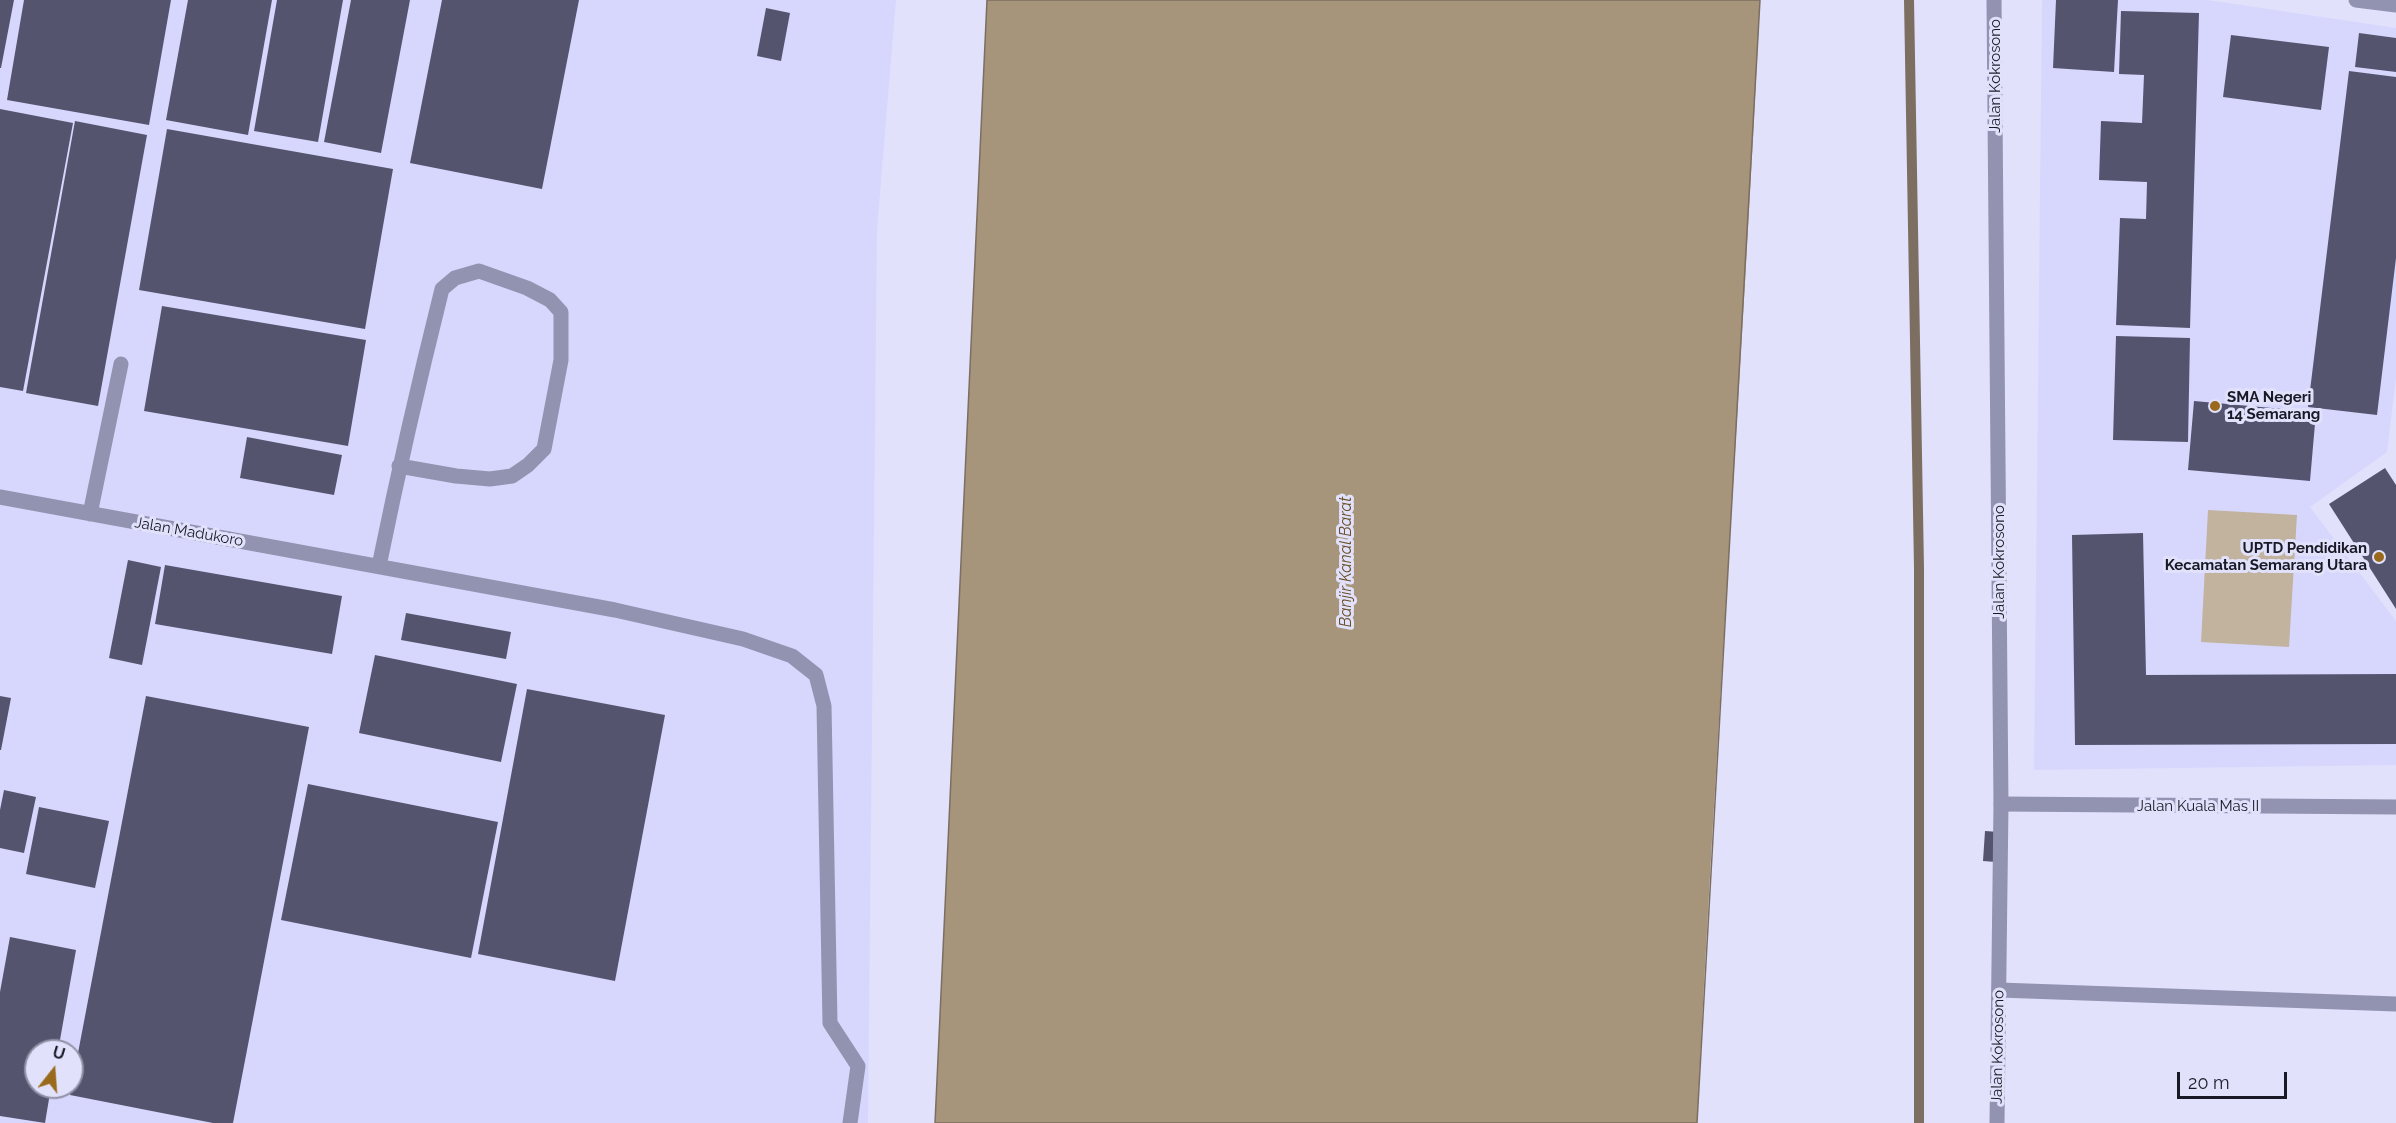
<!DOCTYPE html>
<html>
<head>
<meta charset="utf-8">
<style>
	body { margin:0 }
	#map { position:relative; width:2396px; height:1123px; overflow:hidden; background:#e1e1fc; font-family:Raleway,sans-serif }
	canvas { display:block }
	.north { position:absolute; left:24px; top:1039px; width:60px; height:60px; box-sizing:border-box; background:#e1e1fc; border:2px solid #9191a6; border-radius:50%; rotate:17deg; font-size:16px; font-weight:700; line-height:24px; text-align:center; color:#191925 }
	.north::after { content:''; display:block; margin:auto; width:21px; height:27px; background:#996a1b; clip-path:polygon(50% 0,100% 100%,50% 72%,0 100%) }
	.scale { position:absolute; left:2177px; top:1072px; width:110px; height:27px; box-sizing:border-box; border:3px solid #191925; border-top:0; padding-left:8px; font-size:18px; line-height:21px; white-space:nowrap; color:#191925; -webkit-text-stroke:4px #e1e1fc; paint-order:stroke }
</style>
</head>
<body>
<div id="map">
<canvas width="2396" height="1123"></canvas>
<div class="north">U</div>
<div class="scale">20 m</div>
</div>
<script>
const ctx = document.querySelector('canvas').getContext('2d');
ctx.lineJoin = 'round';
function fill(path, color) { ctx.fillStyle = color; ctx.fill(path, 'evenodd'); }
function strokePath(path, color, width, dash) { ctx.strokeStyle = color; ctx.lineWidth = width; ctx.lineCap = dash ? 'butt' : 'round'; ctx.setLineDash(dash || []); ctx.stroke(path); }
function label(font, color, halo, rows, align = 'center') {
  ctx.font = font + ' Raleway,sans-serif'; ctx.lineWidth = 6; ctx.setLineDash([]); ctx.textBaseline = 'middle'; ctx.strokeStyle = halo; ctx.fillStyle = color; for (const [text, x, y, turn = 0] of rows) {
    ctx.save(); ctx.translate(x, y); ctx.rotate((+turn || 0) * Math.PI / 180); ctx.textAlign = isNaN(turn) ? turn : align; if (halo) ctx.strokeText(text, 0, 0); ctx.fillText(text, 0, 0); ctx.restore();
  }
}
fill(new Path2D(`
	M0,0H896L877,230L868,1123H0ZM36,1051H72V1087H36Z
	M2042,0H2208L2396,28V378L2387,452L2310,507L2396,621V765L2034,770Z`), '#d7d7fe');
fill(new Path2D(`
	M2208,510L2297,515L2289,647L2201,642Z`), '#c2b39f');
const water = new Path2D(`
	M987,0H1760C1742,375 1715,748 1697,1123H935Z`);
fill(water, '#a6947b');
strokePath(water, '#7c6f61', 1.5);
strokePath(new Path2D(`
	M1909,0L1919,568V1123`), '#7c6f61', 10);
fill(new Path2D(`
	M0,0H14L1,68H0Z
	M24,0H171L149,125L7,100Z
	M188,0H272L248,135L166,120Z
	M277,0H343L318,142L254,131Z
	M351,0H410L381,153L324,142Z
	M442,0H579L542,189L410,163Z
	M2056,0H2118L2114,72L2053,68Z
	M766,8L790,13L781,61L757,56Z
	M2121,11L2199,13L2190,328L2116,325L2120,218L2146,219L2147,182L2099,180L2101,121L2142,123L2144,75L2119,74Z
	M2359,33L2396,38V72L2355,67Z
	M2231,35L2329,47L2321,110L2223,97Z
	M2349,71L2396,77V258L2377,415L2308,407Z
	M0,109L73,123L23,391L0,387Z
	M75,121L147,135L98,406L26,393Z
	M167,129L393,169L365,329L139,290Z
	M162,306L366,340L348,446L144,411Z
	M2116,336L2190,338L2188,442L2113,440Z
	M2194,401L2316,412L2310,481L2188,470Z
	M247,437L342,455L334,495L240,478Z
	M2385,468L2396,485V609L2329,504Z
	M2143,533L2146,675L2396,674V744L2075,745L2072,535Z
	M128,560L161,567L142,665L109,658Z
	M165,565L342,596L332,654L155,624Z
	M406,613L511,632L506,659L401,640Z
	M375,655L517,684L501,762L359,733Z
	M527,689L665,715L615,981L478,954Z
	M0,696L11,698L1,750H0Z
	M146,696L309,727L233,1123H213L70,1095Z
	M308,784L498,822L471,958L281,920Z
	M4,790L36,797L24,853L0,848V810Z
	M39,807L109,821L95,888L26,874Z
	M1985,831L1999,832L1996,862L1983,861Z
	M10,937L76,950L58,1051H36V1087H51L45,1123L0,1116V992Z`), '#55546e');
strokePath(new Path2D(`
	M2356,0L2396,5
	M0,497L615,610L743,639L792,656L816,675L824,706L830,1023L858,1066L850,1123
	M90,514L121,364
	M379,566C398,473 419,381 442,289L455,278L479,271L527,288L550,300L561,312V360L544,449L528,465L512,476L490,479L456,476L399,466
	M1999,990L2396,1004`), '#9292b1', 15);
strokePath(new Path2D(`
	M2001,804L2396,807`), '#9292b1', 15);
strokePath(new Path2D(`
	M1994,0L2001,804L1997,1123`), '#9292b1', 15);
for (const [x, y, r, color] of [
	[2215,406,6,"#996a1b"],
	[2379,557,6,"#996a1b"]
]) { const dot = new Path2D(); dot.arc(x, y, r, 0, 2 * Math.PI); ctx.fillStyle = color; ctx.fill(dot); strokePath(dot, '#e1e1fc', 2); }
label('15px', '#191925', '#e1e1fc', [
	["Jalan Kokrosono",1995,76,-90],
	["Jalan Madukoro",189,532,10],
	["Jalan Kokrosono",1999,562,-90],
	["Jalan Kuala Mas II",2198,806],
	["Jalan Kokrosono",1998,1047,-89]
]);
label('bold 15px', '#191925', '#e1e1fc', [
	["SMA Negeri",2227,397],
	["14 Semarang",2227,414],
	["UPTD Pendidikan",2367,548,"right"],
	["Kecamatan Semarang Utara",2367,565,"right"]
], 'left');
label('italic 16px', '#694c20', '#e1e1fc', [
	["Banjir Kanal Barat",1346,562,-90]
]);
</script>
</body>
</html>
